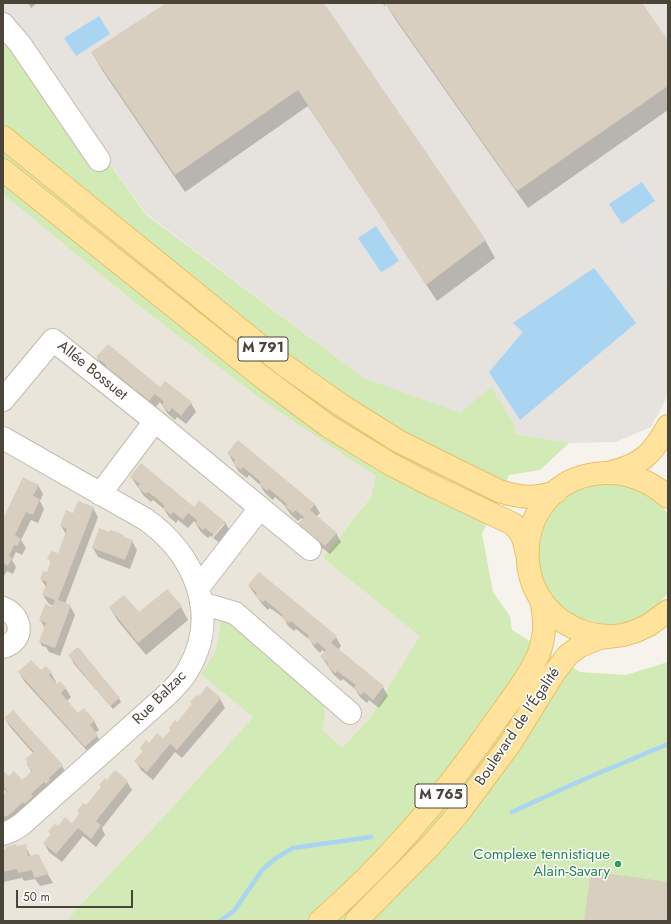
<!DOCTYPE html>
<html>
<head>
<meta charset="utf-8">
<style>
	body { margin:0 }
	#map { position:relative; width:671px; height:924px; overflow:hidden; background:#f6f3ec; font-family:Jost,sans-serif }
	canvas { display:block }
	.frame { position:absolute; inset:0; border:4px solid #4b4439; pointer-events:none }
	.scale { position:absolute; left:16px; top:890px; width:117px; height:18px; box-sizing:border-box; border:2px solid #4b4439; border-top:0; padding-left:5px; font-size:12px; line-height:14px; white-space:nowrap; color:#4b4439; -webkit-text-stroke:3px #fff; paint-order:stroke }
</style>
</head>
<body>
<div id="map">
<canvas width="671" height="924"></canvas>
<div class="frame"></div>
<div class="scale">50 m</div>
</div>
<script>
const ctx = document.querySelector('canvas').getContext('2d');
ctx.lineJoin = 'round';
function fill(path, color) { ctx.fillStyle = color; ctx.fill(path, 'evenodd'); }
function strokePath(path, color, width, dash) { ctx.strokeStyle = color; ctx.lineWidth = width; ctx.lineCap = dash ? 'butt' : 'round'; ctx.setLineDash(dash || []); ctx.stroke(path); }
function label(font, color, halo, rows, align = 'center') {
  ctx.font = font + ' Jost,sans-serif'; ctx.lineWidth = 3; ctx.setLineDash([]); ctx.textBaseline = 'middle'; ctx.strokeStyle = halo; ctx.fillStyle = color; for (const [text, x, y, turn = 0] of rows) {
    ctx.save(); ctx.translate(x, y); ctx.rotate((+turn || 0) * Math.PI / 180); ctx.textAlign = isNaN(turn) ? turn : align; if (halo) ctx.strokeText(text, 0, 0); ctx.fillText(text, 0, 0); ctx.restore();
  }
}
fill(new Path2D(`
	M3,194L139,306L266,403L377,476L371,497L323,558L421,636L370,718L342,748L253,717L170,810L73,913L67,921H3Z`), '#eae5da');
fill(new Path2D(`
	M3,3H668V395L651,427L616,442L569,443L515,434L364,378L145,213L27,45L3,14Z`), '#e6e2dd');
fill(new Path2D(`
	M3,14L27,45L145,214L364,378L460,413L491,387L514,424L515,434L569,443L540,470L509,475L482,534L493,592L510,616L512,630L580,672L626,675L668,662V921H67L73,913L170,810L253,717L201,674L215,653L219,636L221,618L235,622L323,699L325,712L322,730L342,748L370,718L420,636L323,558L371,497L376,476L266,403L139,306L3,194Z
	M604,482L636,488L658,502L668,514V593L656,607L645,615L634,621L621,624L608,625L570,615L547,592L536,562L545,518L567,494Z`), '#d2eab5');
fill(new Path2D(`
	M668,207V282L651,293L621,238Z`), '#e5e3e0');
fill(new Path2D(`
	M99,16L110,34L76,56L64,38Z
	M642,182L655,201L622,224L609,204Z
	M376,226L399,261L381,272L358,238Z
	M594,268L636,323L520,420L489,372L523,332L513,323Z`), '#a9d4f2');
fill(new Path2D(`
	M28,3H37L31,8Z
	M168,3H322L485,240L495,258L437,301L308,106L185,192L102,70L92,53Z
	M383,3H641L668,42V110L528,208L395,19L386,4L384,6Z
	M97,358L160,389L166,382L191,403L196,412L186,424L177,417L175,420L168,414L160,402L154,409L103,366Z
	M238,441L315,505L320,513L316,517L336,533L341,542L330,554L321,547L319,549L305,533L300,524L303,520L301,518L298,521L291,515L284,505L275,497L273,500L265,493L260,485L249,475L247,478L239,472L228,453Z
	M131,477L225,522L230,531L220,543L213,538L225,524H222L212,537L210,536L208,538L201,532L194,521L188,528L178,520L176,523L169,517L164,509L153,500L151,502L144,496Z
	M38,485L43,494L40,501L44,509L38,523L31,520L21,540L26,548L22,555L16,552L12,560L16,567L13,574L7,571L3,578V522Z
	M93,508L98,517L65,604L70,606L75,615L60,656L49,652L46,647L42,646L40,642L45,628L40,620L52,608L53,606L48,603L43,595L46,587L41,579L49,574L51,563L49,559L58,555L66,534L61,526L74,514Z
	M110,533L123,536L125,539L132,541L137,550L130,569L98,557L93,548Z
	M259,573L336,637L341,646L338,650L383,687L388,696L379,708L369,700L367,703L360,697L355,689L343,679L341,681L334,675L321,656L325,652L322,650L320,653L314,647L310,640L296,629L294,631L288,626L284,618L270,608L268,610L262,604L249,586Z
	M181,607L188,620L146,655L118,621L110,608L139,613Z
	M69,655L119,698L121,702L113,709L74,664Z
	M46,667L51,673L56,682L55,683L57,686L60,683L66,689L71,697L67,701L78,714L94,721L99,730L95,733L103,745L91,755L24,681L19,672H40Z
	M207,688L220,699L225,708L182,758L175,752L153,780L141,770L136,761L143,752L141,749L149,744L164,740L171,731L170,728L177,724Z
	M5,719L62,766L67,775L3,827V796L7,793L3,788V775L22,782L32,773L27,764L28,763L26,759L33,753L10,727Z
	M107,781L127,782L132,790L102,828L105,835L96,847L83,836L62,862L49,852L44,843L51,835L50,831L58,827L72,824L80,814L78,811L86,807Z
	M25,845L31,857L37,856L53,883L40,886L35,879L24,881L22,878L3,882V850Z`), '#0003');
strokePath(new Path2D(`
	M512,812L580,781L668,744
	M220,921L234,911L262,870L276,858L293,848L371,837`), '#a9d4f2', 4.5);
fill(new Path2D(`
	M166,3H324L486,240L426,285L298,90L175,175L91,52Z
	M385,3H642L668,40V86L517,191Z
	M108,344L160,387L165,381L192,402L181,416L172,408L169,412L162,405L164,402L155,394L149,401L140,393L138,396L130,389L132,387L113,372L111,374L104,368L106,365L96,357Z
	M238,440L315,504L310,510L337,533L325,546L316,539L314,541L305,534L308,532L298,524L304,517L295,510L293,513L285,506L287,504L269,489L267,491L259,484L261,482L243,467L241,470L233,463L235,460L227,453Z
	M141,463L194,507L199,500L225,522L214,535L205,528L203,530L195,523L197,520L188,513L183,520L173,512L171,515L163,508L165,506L156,498L148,492L146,494L137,487L140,484L130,477Z
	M23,477L39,485L33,496L40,499L33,515L26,512L15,535L21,539L17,546L14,545L9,556L12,558L8,566L3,563V519Z
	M78,501L94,507L58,600L71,605L55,648L39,642L46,623L39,620L45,604L52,607L55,600L42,595L47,582L40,579L43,571L47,572L51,561L47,559L51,551L58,553L67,529L60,526L66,510L73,513Z
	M99,528L109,532L110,530L117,532L124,535L123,537L133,540L125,560L92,548Z
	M259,572L337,636L331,643L384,686L373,700L364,692L361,695L353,688L356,685L337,671L335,673L327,666L329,664L320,656L326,650L317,642L315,645L307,638L309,636L291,621L289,623L281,617L283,615L265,600L263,602L255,596L257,593L248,585Z
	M167,589L182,606L138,643L109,607L124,595L139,612Z
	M78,647L120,698L110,706L68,655Z
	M31,660L41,670L46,666L52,672L49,675L57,684L60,681L66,688L61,693L78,713L84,708L95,721L90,725L98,735L85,747L18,672Z
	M207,686L221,698L177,750L170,744L147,772L134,761L143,751L140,748L146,740L149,743L157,733L163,738L171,730L169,728L175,720L177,722L192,704L190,702L197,695L199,696Z
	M13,710L63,765L49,778L50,780L46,784L44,782L31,794L33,796L25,804L23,802L9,815L3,817V795L7,791L3,786V774L5,772L9,776L14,771L22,780L32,771L26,764L28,762L25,759L34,752L4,718Z
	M115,770L128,781L96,821L101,825L91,839L78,828L56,854L43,843L51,834L48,831L55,824L58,826L65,817L72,823L80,813L77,811L83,803L86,805L101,787L99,785L105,778L107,780Z
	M16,844L17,846L26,844L28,856L38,854L49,874L34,878L32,870L18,873L17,869L3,872V850L6,849V847Z
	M591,871L668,882V921H584Z`), '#d8cfc1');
const minor = new Path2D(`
	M3,24L20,44L99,160
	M3,400L53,340L155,421L310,549
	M3,438L145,519C194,553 221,614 188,670C183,679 176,686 169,693L22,824L13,830L3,834
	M100,494L155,421
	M198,588L260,508
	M201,603L235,613L350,713
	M3,608C23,616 25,641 3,647`);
const major = new Path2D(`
	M3,137L284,365L341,405L398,441L499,491C521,498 535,499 556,492
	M3,170L262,377L328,426L392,465L433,486L513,524C524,534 524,541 527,554
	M611,472C642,465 653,453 668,426
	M608,636C499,628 504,478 604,473C629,472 650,481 668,497
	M320,921C388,862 446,793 497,719C512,698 529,677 539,653C546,634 545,618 541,599
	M356,921L432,844L458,814L510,744L554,673L568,655L580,646L599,638L623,635L636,631L649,625L668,611`);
strokePath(minor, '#c2bbae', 24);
strokePath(major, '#e6c16a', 24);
strokePath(minor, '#fff', 22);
strokePath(major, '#ffe39c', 22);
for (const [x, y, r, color] of [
	[618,864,4,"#2e9e5b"]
]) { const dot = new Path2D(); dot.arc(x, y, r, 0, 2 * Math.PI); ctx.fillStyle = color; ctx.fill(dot); strokePath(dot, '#fff', 1.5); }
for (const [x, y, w] of [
	[263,349,50],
	[441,796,52]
]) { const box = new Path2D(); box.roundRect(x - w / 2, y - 12, w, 24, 3); ctx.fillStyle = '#fff'; ctx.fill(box); strokePath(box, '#4b4439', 1); }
label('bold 14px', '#4b4439', null, [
	["M 791",263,349],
	["M 765",441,796]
]);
label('15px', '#4b4439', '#fff', [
	["Allée Bossuet",92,371,39],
	["Rue Balzac",160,698,-45],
	["Boulevard de l'Égalité",518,727,-56]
]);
label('15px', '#27864d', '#fff', [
	["Complexe tennistique",610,855],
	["Alain-Savary",610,872]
], 'right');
</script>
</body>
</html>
